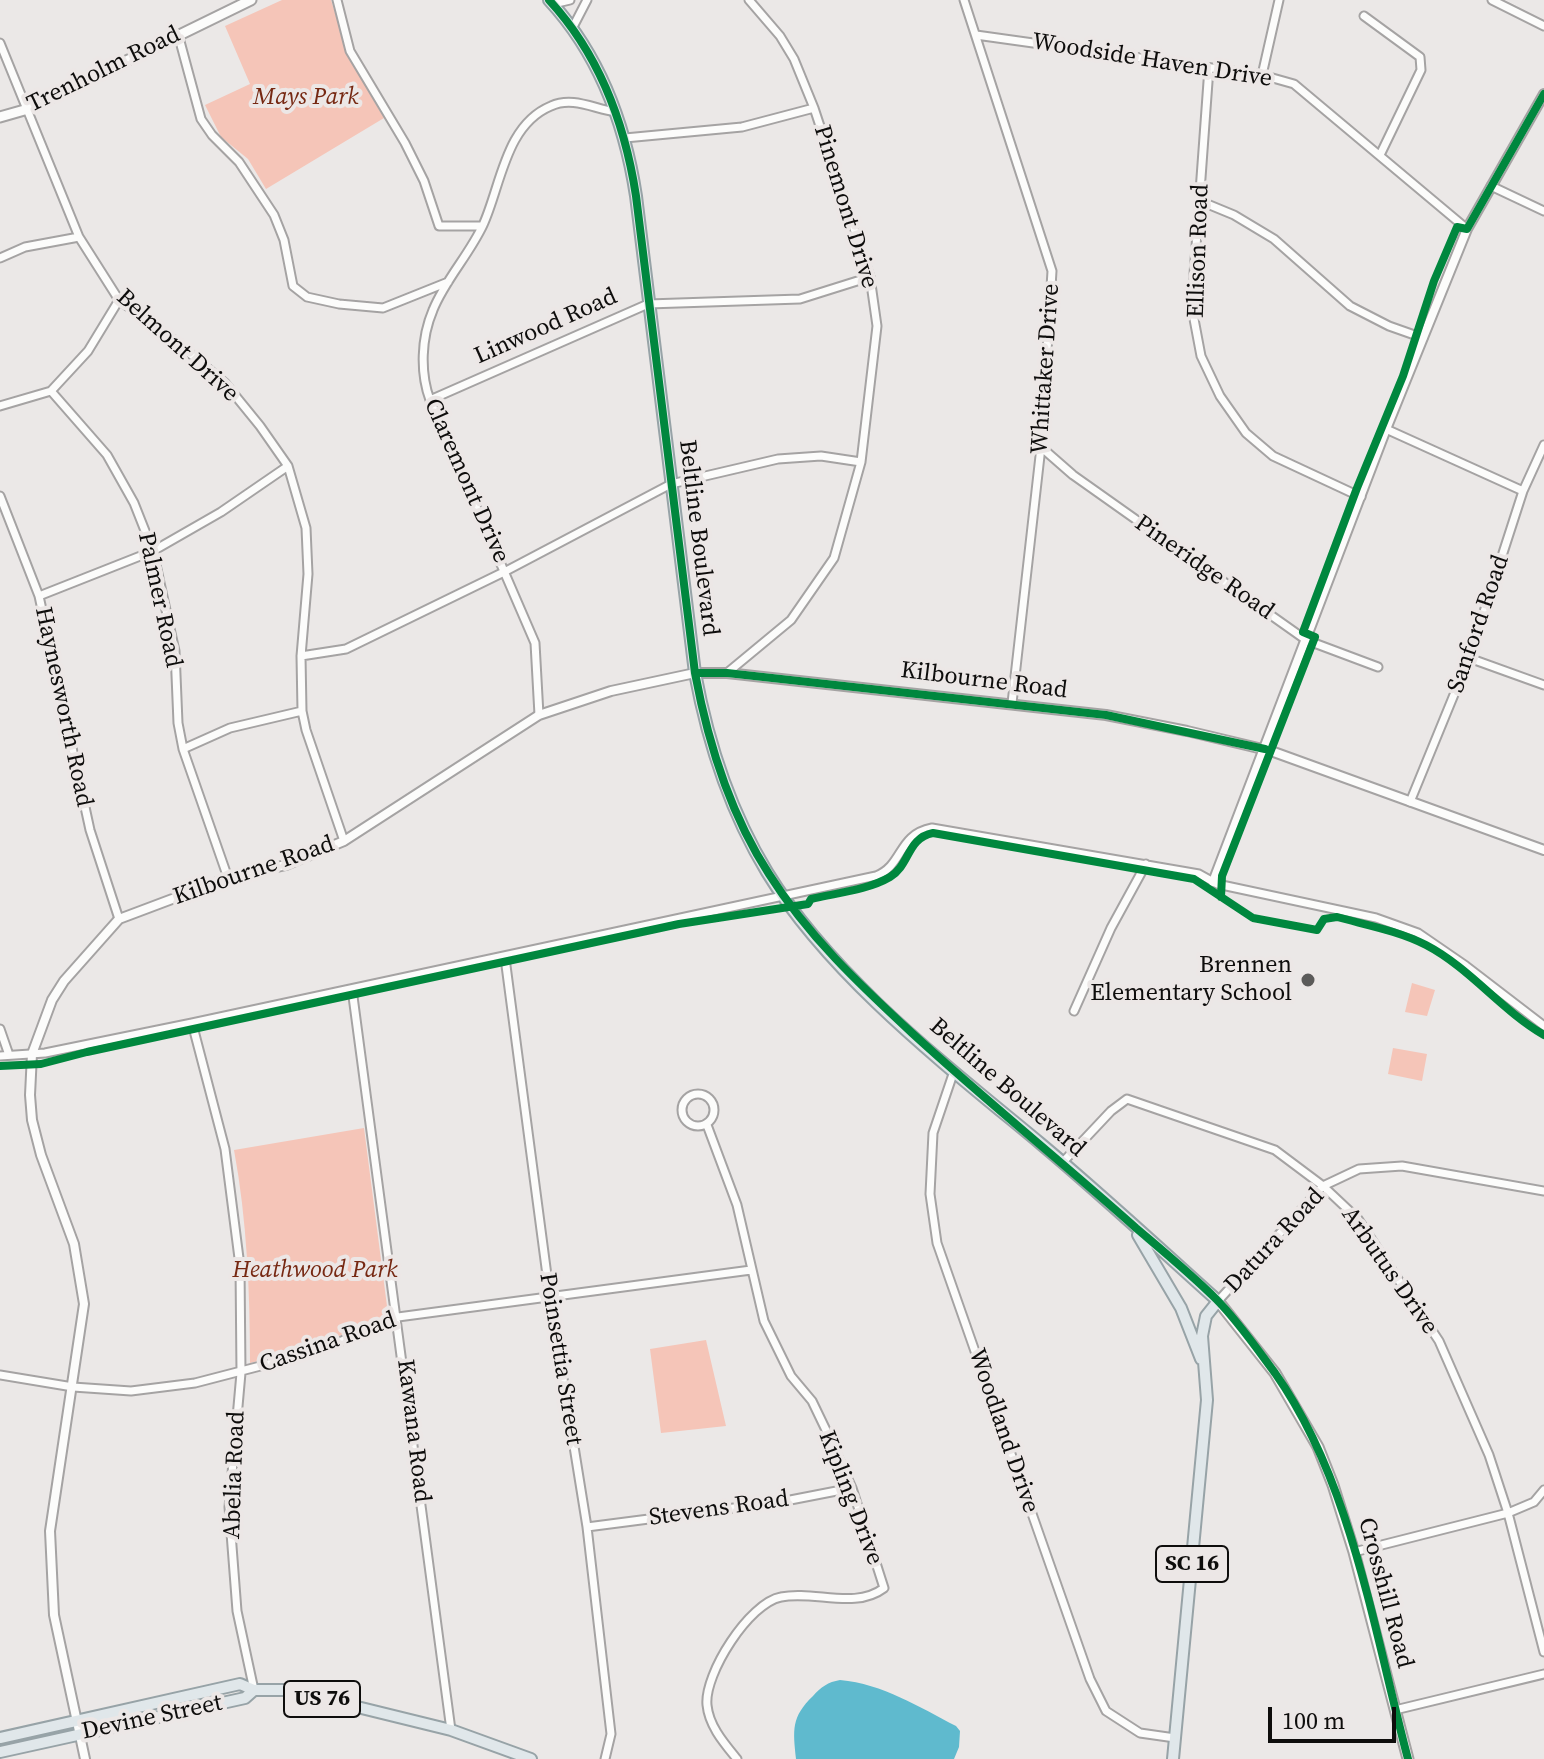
<!DOCTYPE html>
<html>
<head>
<meta charset="utf-8">
<style>
	body { margin:0 }
	#map { position:relative; width:1544px; height:1759px; overflow:hidden; background:#ebe8e7; font-family:"Source Serif 4",serif }
	canvas { display:block }
	.scale { position:absolute; left:1268px; top:1707px; width:128px; height:36px; box-sizing:border-box; border:4px solid #0e0d0c; border-top:0; padding-left:10px; font-size:24px; line-height:28px; white-space:nowrap; color:#0e0d0c; -webkit-text-stroke:6px #ece7e6; paint-order:stroke }
</style>
</head>
<body>
<div id="map">
<canvas width="1544" height="1759"></canvas>
<div class="scale">100 m</div>
</div>
<script>
const ctx = document.querySelector('canvas').getContext('2d');
ctx.lineJoin = 'round';
function fill(path, color) { ctx.fillStyle = color; ctx.fill(path, 'evenodd'); }
function strokePath(path, color, width, dash) { ctx.strokeStyle = color; ctx.lineWidth = width; ctx.lineCap = dash ? 'butt' : 'round'; ctx.setLineDash(dash || []); ctx.stroke(path); }
function label(font, color, halo, rows, align = 'center') {
  ctx.font = font + ' "Source Serif 4",serif'; ctx.lineWidth = 8; ctx.setLineDash([]); ctx.textBaseline = 'middle'; ctx.strokeStyle = halo; ctx.fillStyle = color; for (const [text, x, y, turn = 0] of rows) {
    ctx.save(); ctx.translate(x, y); ctx.rotate((+turn || 0) * Math.PI / 180); ctx.textAlign = isNaN(turn) ? turn : align; if (halo) ctx.strokeText(text, 0, 0); ctx.fillText(text, 0, 0); ctx.restore();
  }
}
fill(new Path2D(`
	M282,0H331L349,58L384,118L266,189L248,159L221,137L205,105L250,84L225,26Z
	M1412,983L1435,990L1427,1016L1405,1012Z
	M1393,1048L1427,1054L1422,1081L1388,1074Z
	M364,1128L388,1314L315,1347L250,1363C250,1292 247,1220 234,1150Z
	M706,1340L726,1426L661,1433L650,1349Z`), '#f5c5b8');
fill(new Path2D(`
	M840,1680C883,1684 919,1707 956,1726L960,1731L959,1747L954,1759H796C793,1730 791,1717 813,1696C821,1687 828,1682 840,1680Z`), '#5fbace');
const minor = new Path2D(`
	M337,0L350,51L405,143L424,181L439,226H482
	M964,0L1052,271L1041,447L1012,703
	M1492,0L1544,26
	M553,4L570,0
	M1364,16L1420,57L1421,70L1380,155
	M572,29L587,0
	M178,34L201,119L212,135L239,162L274,215L284,240L293,286L307,297L339,304L383,308L448,282
	M976,35L1262,75L1294,84L1467,229
	M0,43L79,237L119,300L174,340L225,383L260,426L288,466L306,528L308,574L301,656L302,711L306,730L344,841
	M1209,68L1194,274V319L1201,356L1220,396L1246,433L1273,456L1361,497
	M1262,75L1279,0
	M625,138L742,127L814,108
	M1491,186L1544,211
	M1200,201L1234,215L1274,239L1350,306L1389,326L1423,338
	M0,258L25,247L79,237
	M51,391L107,455L134,503L153,551L175,651L178,723L183,749L228,878
	M430,400L648,304L800,299L870,277
	M0,406L51,391L88,351L119,300
	M1386,429L1523,491
	M1041,447L1073,475L1306,640L1378,667
	M0,496L39,596L90,830L119,919
	M39,596L153,551L221,512L288,466
	M301,656L346,649L506,571L671,484L778,459L821,456L861,462
	M1469,658L1544,685
	M727,673L791,620L834,558L861,462L877,326L870,277L814,108L794,59L780,36L749,0
	M539,715L535,643L430,400C420,373 421,338 433,310C445,280 469,255 483,225C501,186 505,125 551,106C573,96 594,109 616,112
	M183,749L230,728L302,711
	M1410,802L1469,658L1523,491L1544,445
	M505,958L550,1298L587,1527L611,1734L605,1759
	M352,989L451,1730
	M1074,1011L1111,928L1146,864
	M192,1023L225,1149L240,1266L241,1373L229,1507L237,1611L254,1690
	M0,1029L9,1055
	M0,1056L45,1053L192,1023L876,876C904,865 897,835 932,828L1199,874L1217,884L1376,918L1418,933L1466,966L1544,1026
	M954,1071L933,1133L930,1194L937,1243L1090,1679L1106,1711L1140,1733L1175,1738
	M682 1110a16 16 0 1 1 32 0a16 16 0 1 1-32 0Z
	M707,1125L737,1205L764,1321L791,1376L812,1401L825,1428L852,1488L884,1588C855,1610 814,1590 781,1597C749,1603 704,1674 707,1705C709,1726 724,1743 737,1759
	M1063,1162L1111,1111L1127,1099L1275,1150L1323,1186L1358,1219L1439,1341L1489,1455L1508,1513L1544,1652
	M1218,1301L1323,1186L1359,1169L1402,1166L1544,1191
	M0,1375L73,1387L131,1391L195,1383L318,1351L398,1317L751,1270
	M587,1527L780,1502L852,1488
	M1354,1552L1508,1513L1534,1502L1544,1490
	M1395,1710L1544,1674`);
const tertiary = new Path2D(`
	M1213,882L1386,429L1467,229L1544,94
	M85,1759L54,1615L50,1531L84,1304L74,1244L41,1155L32,1120L30,1095L32,1054L52,1000L64,981L119,919L228,878L286,865L344,841L539,715L611,691L695,673H727L1106,715L1187,731L1271,751L1544,850`);
const secondary = new Path2D(`
	M0,117L28,109L251,0
	M1218,1301L1275,1373L1318,1447L1333,1485L1354,1552L1408,1759`);
const primary = new Path2D(`
	M549,0C599,54 625,124 636,196L695,673C708,743 730,811 767,872C831,977 947,1066 1041,1144C1102,1195 1160,1249 1218,1301L1206,1316L1202,1336L1207,1400L1173,1759
	M1138,1235L1181,1308L1201,1359
	M0,1738L240,1684L254,1690H288L451,1730L531,1759
	M0,1752L245,1698L254,1690`);
strokePath(minor, '#a5a3a3', 11);
strokePath(tertiary, '#a5a3a3', 12);
strokePath(secondary, '#a5a3a3', 13);
strokePath(primary, '#97a3a7', 14);
strokePath(minor, '#fcfcfb', 7);
strokePath(tertiary, '#fcfcfb', 8);
strokePath(secondary, '#fcfcfb', 9);
strokePath(primary, '#e0e7ea', 10);
strokePath(new Path2D(`
	M549,0C599,54 625,124 636,196L695,673C708,743 730,814 769,874C808,936 859,984 912,1033C985,1100 1062,1162 1136,1228C1163,1251 1191,1274 1216,1299C1238,1321 1257,1349 1275,1373C1352,1482 1374,1632 1408,1759
	M695,673H727L1106,715L1265,749
	M1221,897L1222,876L1315,637L1303,632L1357,488L1403,376L1434,281L1457,227L1467,229L1544,94
	M0,1066L41,1064L87,1052L679,924L808,904L811,899C836,893 868,890 890,877C910,865 907,838 933,833L1194,879L1253,918L1317,930L1324,919L1337,917C1366,925 1399,931 1426,945C1470,968 1501,1010 1544,1035`), '#00873e', 8);
for (const [x, y, r, color] of [
	[1308,980,8,"#5b5a59"]
]) { const dot = new Path2D(); dot.arc(x, y, r, 0, 2 * Math.PI); ctx.fillStyle = color; ctx.fill(dot); strokePath(dot, '#ece7e6', 3); }
for (const [x, y, w] of [
	[1192,1564,72],
	[322,1699,76]
]) { const box = new Path2D(); box.roundRect(x - w / 2, y - 18, w, 36, 6); ctx.fillStyle = '#ece7e6'; ctx.fill(box); strokePath(box, '#0e0d0c', 2); }
label('bold 22px', '#0e0d0c', null, [
	["SC 16",1192,1564],
	["US 76",322,1699]
]);
label('24px', '#0e0d0c', '#ece7e6', [
	["Woodside Haven Drive",1152,61,9],
	["Trenholm Road",104,70,-26],
	["Pinemont Drive",845,207,73],
	["Ellison Road",1199,251,-88],
	["Linwood Road",546,327,-24],
	["Belmont Drive",177,346,42],
	["Whittaker Drive",1046,369,-86],
	["Claremont Drive",466,481,66],
	["Beltline Boulevard",698,538,83],
	["Pineridge Road",1204,568,35],
	["Palmer Road",159,600,78],
	["Sanford Road",1479,624,-71],
	["Kilbourne Road",984,681,7],
	["Haynesworth Road",63,707,78],
	["Kilbourne Road",254,871,-19],
	["Beltline Boulevard",1007,1088,41],
	["Datura Road",1275,1241,-47],
	["Arbutus Drive",1389,1271,55],
	["Cassina Road",328,1343,-19],
	["Poinsettia Street",560,1359,81],
	["Kawana Road",413,1431,83],
	["Woodland Drive",1003,1431,71],
	["Abelia Road",235,1475,-88],
	["Kipling Drive",850,1498,69],
	["Stevens Road",719,1509,-8],
	["Crosshill Road",1385,1593,75],
	["Devine Street",152,1718,-12]
]);
label('italic 24px', '#762812', '#ece7e6', [
	["Mays Park",306,98],
	["Heathwood Park",315,1271]
]);
label('24px', '#0e0d0c', '#ece7e6', [
	["Brennen",1292,966],
	["Elementary School",1292,994]
], 'right');
</script>
</body>
</html>
